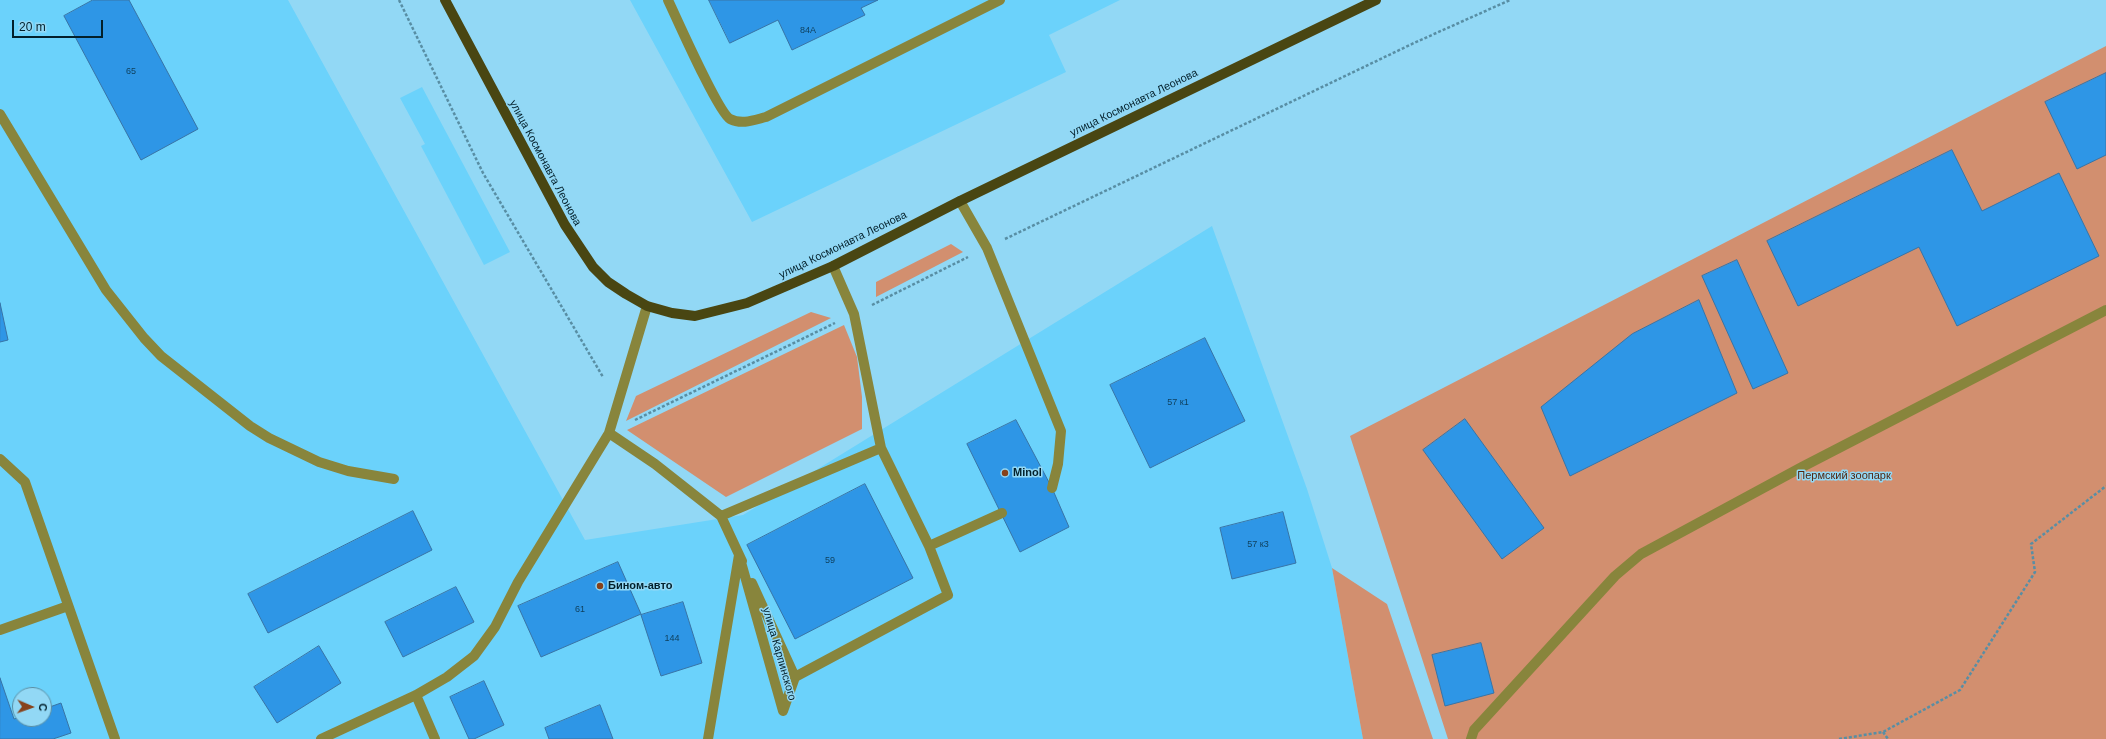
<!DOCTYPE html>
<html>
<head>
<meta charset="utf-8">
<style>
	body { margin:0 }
	#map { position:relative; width:2106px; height:739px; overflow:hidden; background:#92d8f5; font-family:Arial,sans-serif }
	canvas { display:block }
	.north { position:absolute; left:12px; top:687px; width:40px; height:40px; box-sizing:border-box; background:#92d8f5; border:1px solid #598ea4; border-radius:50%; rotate:92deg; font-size:11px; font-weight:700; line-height:16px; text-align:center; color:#03202b }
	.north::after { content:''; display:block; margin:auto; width:14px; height:18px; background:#87421b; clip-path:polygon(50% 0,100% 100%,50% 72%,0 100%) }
	.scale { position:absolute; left:12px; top:20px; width:91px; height:18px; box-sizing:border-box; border:2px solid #03202b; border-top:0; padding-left:5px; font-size:12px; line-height:14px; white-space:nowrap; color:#03202b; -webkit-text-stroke:3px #92d8f5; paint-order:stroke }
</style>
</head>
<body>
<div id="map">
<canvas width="2106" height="739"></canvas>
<div class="north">С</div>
<div class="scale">20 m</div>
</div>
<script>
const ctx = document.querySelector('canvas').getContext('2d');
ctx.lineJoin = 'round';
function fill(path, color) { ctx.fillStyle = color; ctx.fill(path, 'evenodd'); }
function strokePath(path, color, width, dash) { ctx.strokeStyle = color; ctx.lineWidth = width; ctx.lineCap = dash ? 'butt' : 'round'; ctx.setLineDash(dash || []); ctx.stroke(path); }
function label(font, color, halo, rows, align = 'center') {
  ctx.font = font + ' Arial,sans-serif'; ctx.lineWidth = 3; ctx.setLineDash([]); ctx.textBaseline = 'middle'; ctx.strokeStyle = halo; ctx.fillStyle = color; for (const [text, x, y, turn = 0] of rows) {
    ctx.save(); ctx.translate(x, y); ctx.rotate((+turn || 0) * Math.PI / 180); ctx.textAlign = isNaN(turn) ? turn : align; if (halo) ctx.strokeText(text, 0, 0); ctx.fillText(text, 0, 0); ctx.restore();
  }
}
fill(new Path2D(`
	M0,0H288L585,540L743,515L1212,226L1307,489L1332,568L1363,739H0ZM20,695H44V719H20Z
	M630,0H1120L1049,35L1066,72L752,222Z
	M422,87L510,252L484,265L421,146L425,144L400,98Z`), '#6bd2fb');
fill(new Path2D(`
	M2106,46V739H1448L1350,436Z
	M951,244L963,252L876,297V282Z
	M811,312L831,318L626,421L636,396Z
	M844,325L857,357L862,397V429L726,497L627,430Z
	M1332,568L1387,604L1433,739H1363Z`), '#d28f6f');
const building = new Path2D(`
	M93,0H129L198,129L141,160L64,16Z
	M709,0H878L861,8L865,15L792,50L778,20L730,43Z
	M2106,73V155L2077,169L2045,102Z
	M1952,150L1982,211L2059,173L2099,256L1957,326L1919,247L1798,306L1767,241Z
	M1737,260L1788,373L1753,389L1702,276Z
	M1699,300L1737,393L1570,476L1541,407L1632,334Z
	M0,303L8,340L0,342Z
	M1205,338L1245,421L1150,468L1110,385Z
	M1465,419L1544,528L1502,559L1423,450Z
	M1016,420L1052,488L1069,527L1020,552L967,444Z
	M865,484L913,578L795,639L747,545Z
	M413,511L432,550L268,633L248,594Z
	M1283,512L1296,563L1232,579L1220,528Z
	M618,562L641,614L541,657L518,606Z
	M456,587L474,622L403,657L385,622Z
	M683,602L702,663L661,676L641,615Z
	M1481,643L1494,693L1445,706L1432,655Z
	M319,646L341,683L277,723L254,687Z
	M0,678L14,719L20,717V719H44V709L61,703L71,733L53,739H0Z
	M484,681L504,725L474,739H469L450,697Z
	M600,705L613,739H549L545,728Z`);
fill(building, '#2e96e6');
strokePath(building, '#3874a6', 1);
strokePath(new Path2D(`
	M399,0L483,173L603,377
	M1005,239L1414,43L1510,0
	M872,305L968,257
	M635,420L835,323
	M1883,732L1888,739
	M1839,739L1883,732L1960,690L2035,572L2031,544L2106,486`), '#588ea4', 2.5, [3, 2]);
strokePath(new Path2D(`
	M668,0C677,19 718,112 730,119C742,125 754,120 766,117L1000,0
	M0,114L106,290L144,338L161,356L250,426L269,438L319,462L348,471L394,479
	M960,201L987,248L1061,431L1058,464L1052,488
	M833,266L854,314L881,448L929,546L1002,513
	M609,433L655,464L721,516L881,448
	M0,459L25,482L115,739
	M721,516L742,561
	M752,583L795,677
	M0,630L68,606
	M416,695L435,739
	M321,739L416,695L447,677L474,656L495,627L518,582L609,433L647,306
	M708,739L739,555L783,711L795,677L948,595L929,546
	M1471,739L1474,730L1615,576L1641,554L1802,467L2106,310`), '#88853c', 10);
strokePath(new Path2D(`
	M445,0L565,225L593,267L608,282L626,294L647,306L672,313L695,316L747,303L833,266L960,201L1376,0`), '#494612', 10);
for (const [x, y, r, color] of [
	[1005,473,4,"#87421b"],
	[600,586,4,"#87421b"]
]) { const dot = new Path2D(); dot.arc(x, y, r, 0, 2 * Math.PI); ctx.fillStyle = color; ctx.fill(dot); strokePath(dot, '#92d8f5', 1.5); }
label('9px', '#0e3e5a', null, [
	["84А",808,31],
	["65",131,72],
	["57 к1",1178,403],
	["57 к3",1258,545],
	["59",830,561],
	["61",580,610],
	["144",672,639]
]);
label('11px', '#03202b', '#92d8f5', [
	["улица Космонавта Леонова",1134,103,-26],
	["улица Космонавта Леонова",545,163,62],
	["улица Космонавта Леонова",843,245,-26],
	["улица Карпинского",779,654,74]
]);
label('bold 11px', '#03202b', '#92d8f5', [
	["Minol",1013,473],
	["Бином-авто",608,586]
], 'left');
label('11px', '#522711', '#92d8f5', [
	["Пермский зоопарк",1844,476]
]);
</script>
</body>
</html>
